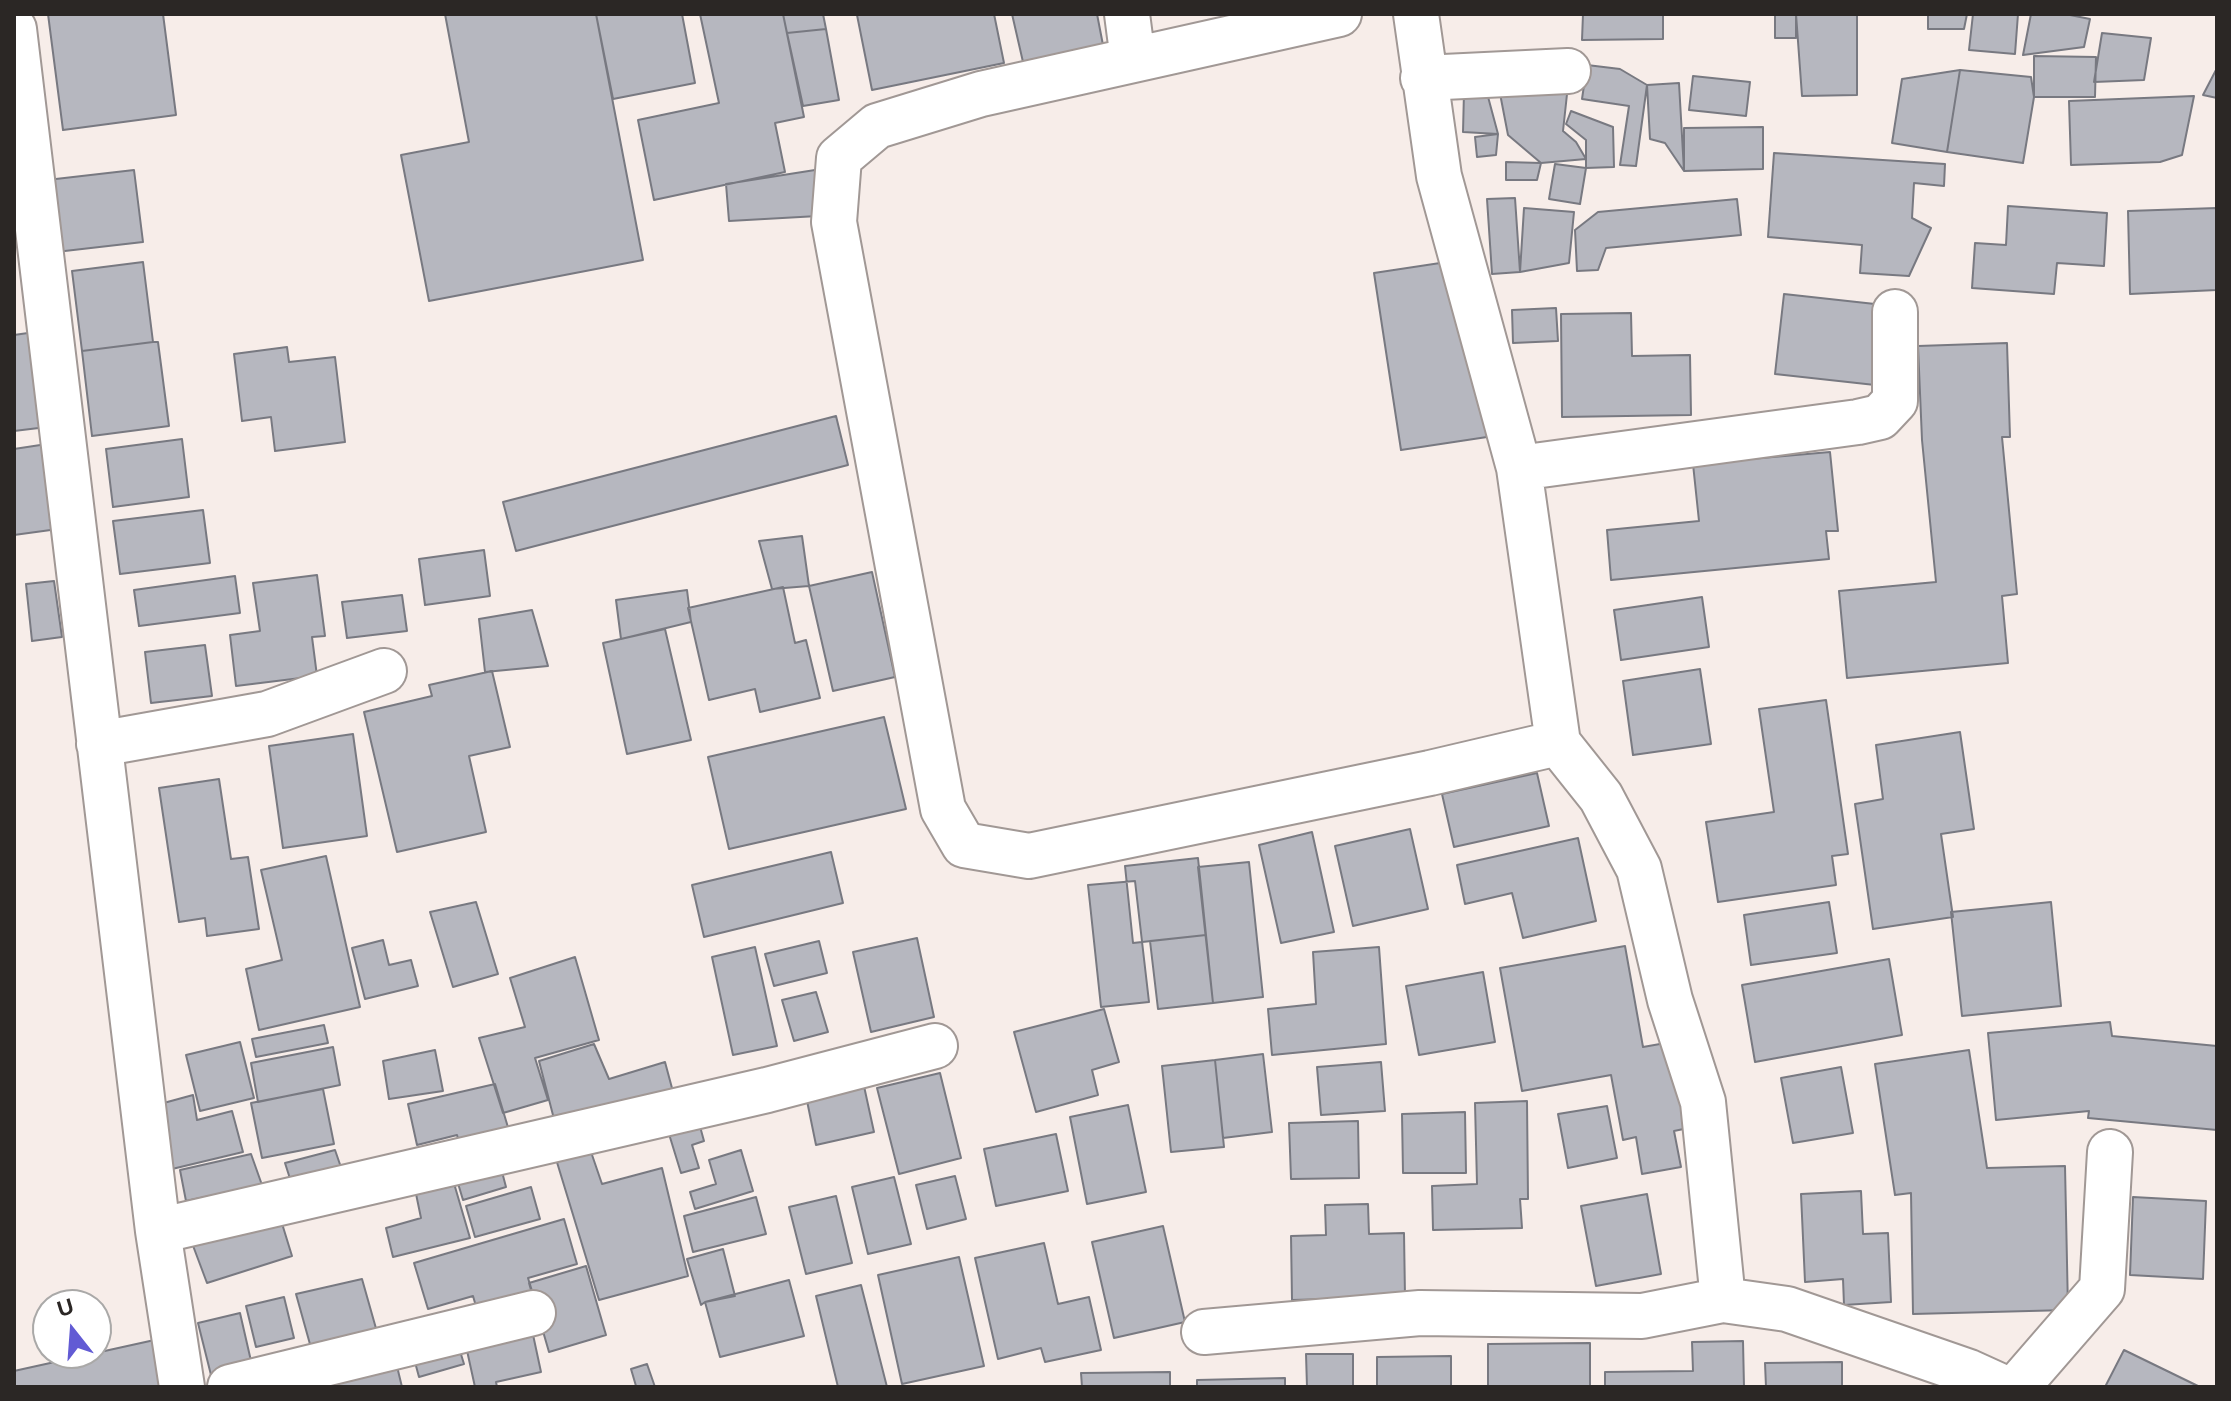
<!DOCTYPE html>
<html>
<head>
<meta charset="utf-8">
<style>
	body { margin:0 }
	#map { position:relative; width:2231px; height:1401px; overflow:hidden; background:#f7ede9; font-family:Helvetica,sans-serif }
	canvas { display:block }
	.frame { position:absolute; inset:0; border:16px solid #2b2725; pointer-events:none }
	.north { position:absolute; left:32px; top:1289px; width:80px; height:80px; box-sizing:border-box; background:#fff; border:2px solid #aaa9a8; border-radius:50%; rotate:343deg; font-size:22px; font-weight:700; line-height:32px; text-align:center; color:#2b2725 }
	.north::after { content:''; display:block; margin:auto; width:28px; height:36px; background:#625bd4; clip-path:polygon(50% 0,100% 100%,50% 72%,0 100%) }
</style>
</head>
<body>
<div id="map">
<canvas width="2231" height="1401"></canvas>
<div class="frame"></div>
<div class="north">U</div>
</div>
<script>
const ctx = document.querySelector('canvas').getContext('2d');
ctx.lineJoin = 'round';
function fill(path, color) { ctx.fillStyle = color; ctx.fill(path, 'evenodd'); }
function strokePath(path, color, width, dash) { ctx.strokeStyle = color; ctx.lineWidth = width; ctx.lineCap = dash ? 'butt' : 'round'; ctx.setLineDash(dash || []); ctx.stroke(path); }
const building = new Path2D(`
	M48,14H163L176,115L63,130Z
	M445,14H596L643,260L429,301L401,155L469,142Z
	M596,14H682L695,83L613,99Z
	M700,14H783L804,117L775,123L785,172L654,200L638,120L719,103Z
	M783,14H823L826,29L787,33Z
	M862,14H994L1004,63L872,90L857,15Z
	M1012,14H1097L1103,45L1023,62Z
	M1583,14H1663V39L1582,40Z
	M1775,14H1796V38H1775Z
	M1796,14H1857V95L1802,96Z
	M1928,14H1967L1964,29H1928Z
	M1973,14H2018L2015,54L1969,50Z
	M2031,14H2065L2090,19L2084,47L2023,55Z
	M826,29L839,100L803,106L787,33Z
	M2102,33L2151,38L2144,80L2094,82Z
	M2034,56L2096,57L2095,97H2034Z
	M1587,65L1620,69L1647,85L1636,166L1620,165L1629,106L1582,99Z
	M2217,68V98L2203,95Z
	M1960,70L2031,77L2034,97L2023,163L1947,152Z
	M1960,70L1947,152L1892,143L1902,79Z
	M1693,76L1750,82L1746,116L1689,110Z
	M1497,78L1568,85L1563,131L1576,142L1586,159L1541,163L1508,135Z
	M1679,83L1684,171L1665,143L1650,139L1647,85Z
	M1464,92L1487,93L1498,134L1463,132Z
	M2194,96L2182,155L2160,162L2071,165L2069,101Z
	M1571,111L1613,127L1614,167L1586,168V140L1566,124Z
	M1763,127V169L1684,171V128Z
	M1498,134L1496,155L1477,157L1475,137Z
	M1774,153L1945,164L1944,186L1914,183L1912,218L1931,228L1909,276L1860,273L1862,245L1768,237Z
	M1506,162L1541,163L1537,180H1506Z
	M1555,164L1586,168L1580,204L1549,199Z
	M134,170L143,242L56,252L47,180Z
	M815,170L818,216L729,221L726,184Z
	M1515,198L1520,272L1492,274L1487,199Z
	M1737,199L1741,235L1606,248L1598,270L1577,271L1575,230L1598,212Z
	M2008,206L2107,213L2104,266L2057,263L2054,294L1972,288L1975,243L2006,245Z
	M1524,208L1574,212L1569,263L1520,272Z
	M2217,208V290L2130,294L2128,211Z
	M1460,260L1487,437L1401,450L1374,273Z
	M143,262L153,342L82,351L72,271Z
	M1784,294L1884,305L1875,385L1775,374Z
	M1556,308L1558,341L1513,343L1512,310Z
	M1631,313L1632,356L1690,355L1691,415L1562,417L1561,314Z
	M35,332L47,427L14,431V335Z
	M153,342H158L169,426L92,436L82,351Z
	M2007,343L2010,437H2002L2017,594L2002,596L2008,663L1847,678L1839,591L1936,582L1922,440L1918,346Z
	M287,347L289,362L335,357L345,442L275,451L271,417L242,421L234,354Z
	M836,416L848,465L516,551L503,502Z
	M182,439L189,497L113,507L106,449Z
	M47,444L58,529L14,535V449Z
	M1830,452L1838,531H1826L1829,559L1611,580L1607,530L1699,521L1693,464Z
	M203,510L210,563L120,574L113,521Z
	M802,536L809,586L772,589L759,541Z
	M484,550L490,596L425,605L419,559Z
	M872,572L895,677L833,691L809,586Z
	M317,575L325,636L312,637L317,676L236,686L230,635L260,631L253,583Z
	M235,576L240,613L139,626L134,590Z
	M54,581L62,637L32,641L26,584Z
	M783,587L795,643L806,640L820,698L760,712L755,689L709,700L688,608Z
	M687,590L691,622L621,639L616,600Z
	M402,595L407,631L347,638L342,602Z
	M1702,597L1709,647L1621,660L1614,610Z
	M532,610L548,666L485,672L479,619Z
	M665,629L691,740L627,754L603,643Z
	M205,645L212,696L151,703L145,652Z
	M1700,669L1711,744L1633,755L1623,681Z
	M492,671L510,747L469,756L486,832L397,852L364,712L432,696L429,685Z
	M1826,700L1848,854L1832,856L1836,885L1718,902L1706,822L1774,812L1759,709Z
	M884,717L906,809L729,849L708,757Z
	M1960,732L1974,829L1941,834L1953,917L1873,929L1855,804L1883,799L1876,745Z
	M353,734L367,836L283,848L269,746Z
	M1537,773L1549,826L1454,847L1442,794Z
	M219,779L231,859L248,857L259,929L207,936L205,918L179,922L159,788Z
	M1410,829L1428,909L1353,926L1335,846Z
	M1312,832L1334,932L1281,943L1259,845Z
	M1578,838L1596,921L1523,938L1512,893L1465,904L1457,865Z
	M831,852L843,903L704,937L692,885Z
	M326,856L360,1007L259,1030L246,969L282,960L261,870Z
	M1198,858L1206,935L1133,943L1125,866Z
	M1249,862L1263,997L1213,1003L1198,867Z
	M1135,881L1149,1002L1101,1007L1088,885Z
	M476,902L498,974L453,987L430,912Z
	M1829,902L1837,953L1751,965L1744,915Z
	M2051,902L2061,1006L1962,1016L1951,912Z
	M1206,935L1213,1003L1158,1009L1150,941Z
	M917,938L934,1017L871,1032L853,952Z
	M383,940L389,965L411,960L418,986L365,999L352,948Z
	M819,941L827,973L774,986L765,954Z
	M1625,946L1643,1047L1677,1041L1693,1127L1674,1131L1681,1167L1642,1174L1636,1137L1623,1140L1611,1075L1522,1091L1500,968Z
	M755,947L777,1046L733,1055L712,957Z
	M1379,947L1386,1044L1272,1055L1268,1009L1316,1004L1313,952Z
	M575,957L599,1040L535,1058L548,1100L503,1113L479,1038L525,1027L510,978Z
	M1889,959L1902,1035L1755,1062L1742,985Z
	M1483,972L1495,1042L1419,1055L1406,986Z
	M816,992L828,1032L794,1041L782,1000Z
	M1104,1009L1119,1062L1092,1070L1098,1095L1036,1112L1014,1032Z
	M2110,1022L2112,1036L2217,1046V1130L2088,1118L2089,1111L1996,1120L1988,1033Z
	M324,1025L328,1043L256,1057L252,1039Z
	M240,1042L254,1098L200,1111L186,1055Z
	M594,1044L609,1079L665,1062L676,1103L554,1119L539,1061Z
	M333,1047L340,1085L258,1102L251,1063Z
	M435,1050L443,1091L389,1099L383,1061Z
	M1969,1050L1987,1168L2065,1166L2068,1310L1913,1314L1911,1193L1895,1195L1875,1064Z
	M1263,1054L1272,1132L1223,1138L1215,1060Z
	M1215,1060L1224,1147L1171,1152L1162,1066Z
	M1381,1062L1385,1111L1321,1115L1317,1067Z
	M1841,1067L1853,1133L1793,1143L1781,1078Z
	M940,1073L961,1158L899,1174L877,1088Z
	M862,1077L874,1132L816,1145L805,1091Z
	M495,1084L513,1144L463,1156L457,1135L417,1145L408,1104Z
	M323,1089L334,1144L262,1158L251,1103Z
	M193,1095L197,1120L232,1111L243,1152L172,1169L160,1104Z
	M1527,1101L1528,1199H1520L1522,1228L1433,1230L1432,1186L1477,1184L1475,1103Z
	M1128,1105L1146,1192L1087,1204L1070,1117Z
	M1607,1106L1617,1158L1568,1168L1558,1114Z
	M696,1112L704,1141L692,1145L699,1168L681,1173L665,1121Z
	M1465,1112L1466,1173H1403L1402,1114Z
	M1358,1121L1359,1178L1291,1179L1289,1123Z
	M1056,1134L1068,1191L996,1206L984,1149Z
	M590,1149L602,1184L662,1168L688,1276L599,1300L556,1159Z
	M335,1150L344,1176L293,1188L285,1163Z
	M741,1150L753,1191L695,1209L690,1192L716,1184L709,1160Z
	M251,1154L262,1185L186,1201L180,1170Z
	M501,1168L506,1187L463,1200L457,1180Z
	M955,1176L966,1219L927,1229L916,1185Z
	M894,1177L911,1244L868,1254L852,1187Z
	M453,1180L470,1238L393,1257L386,1228L421,1218L415,1189Z
	M531,1187L540,1219L475,1237L466,1206Z
	M1861,1191L1863,1234L1888,1233L1891,1302L1844,1305L1843,1279L1805,1282L1801,1194Z
	M1647,1194L1661,1274L1596,1286L1581,1206Z
	M836,1196L852,1263L806,1274L789,1207Z
	M756,1197L766,1234L693,1252L684,1216Z
	M2133,1197L2206,1201L2203,1279L2130,1275Z
	M1368,1204L1369,1234L1404,1233L1405,1297L1292,1300L1291,1236L1326,1235L1325,1205Z
	M280,1217L292,1256L207,1283L189,1235Z
	M564,1219L577,1264L528,1278L536,1304L480,1320L473,1296L428,1309L414,1263Z
	M1163,1226L1185,1322L1114,1338L1092,1242Z
	M1044,1243L1058,1304L1089,1297L1101,1350L1045,1362L1041,1348L998,1359L975,1258Z
	M723,1249L735,1296L705,1302L701,1305L687,1259Z
	M959,1257L984,1366L902,1384L878,1275Z
	M586,1266L606,1335L549,1352L529,1283Z
	M362,1279L379,1339L313,1355L296,1294Z
	M789,1280L804,1336L720,1357L705,1302Z
	M861,1285L887,1387H838L816,1296Z
	M284,1297L294,1338L256,1347L246,1306Z
	M240,1313L254,1374L213,1383L198,1323Z
	M532,1330L541,1372L496,1382L497,1387H475L466,1346Z
	M456,1338L464,1364L419,1377L412,1351Z
	M159,1339L169,1387H14V1371Z
	M1743,1341L1744,1387H1605V1372L1693,1371L1692,1342Z
	M1590,1343V1387H1488V1344Z
	M2124,1350L2200,1387H2105Z
	M394,1354L402,1387H304Z
	M1306,1354H1353V1387H1307Z
	M1451,1356V1387H1377V1357Z
	M1842,1362V1387H1766L1765,1363Z
	M647,1364L655,1387H631L636,1386L631,1369Z
	M1170,1372V1387H1082L1081,1373Z
	M1285,1378V1387H1197V1380Z`);
fill(building, '#b6b7bf');
strokePath(building, '#787981', 2);
const minor = new Path2D(`
	M1127,14L1133,60
	M1339,14L981,94L877,126L839,158L834,222L943,809L964,845L1029,856L1430,773L1558,743
	M1416,14L1439,176L1519,468L1558,743L1601,797L1639,869L1670,1000L1703,1102L1723,1300
	M14,29L158,1231L182,1387
	M1423,78L1568,71
	M1519,468L1858,422L1880,417L1895,401V312
	M99,744L267,714L384,671
	M158,1231L767,1090L935,1046
	M1204,1332L1420,1313L1642,1316L1723,1300L1787,1309L1969,1372L2002,1387
	M230,1387L533,1313
	M2017,1387L2102,1289L2110,1152`);
strokePath(minor, '#a19895', 48);
strokePath(minor, '#fff', 44);
</script>
</body>
</html>
